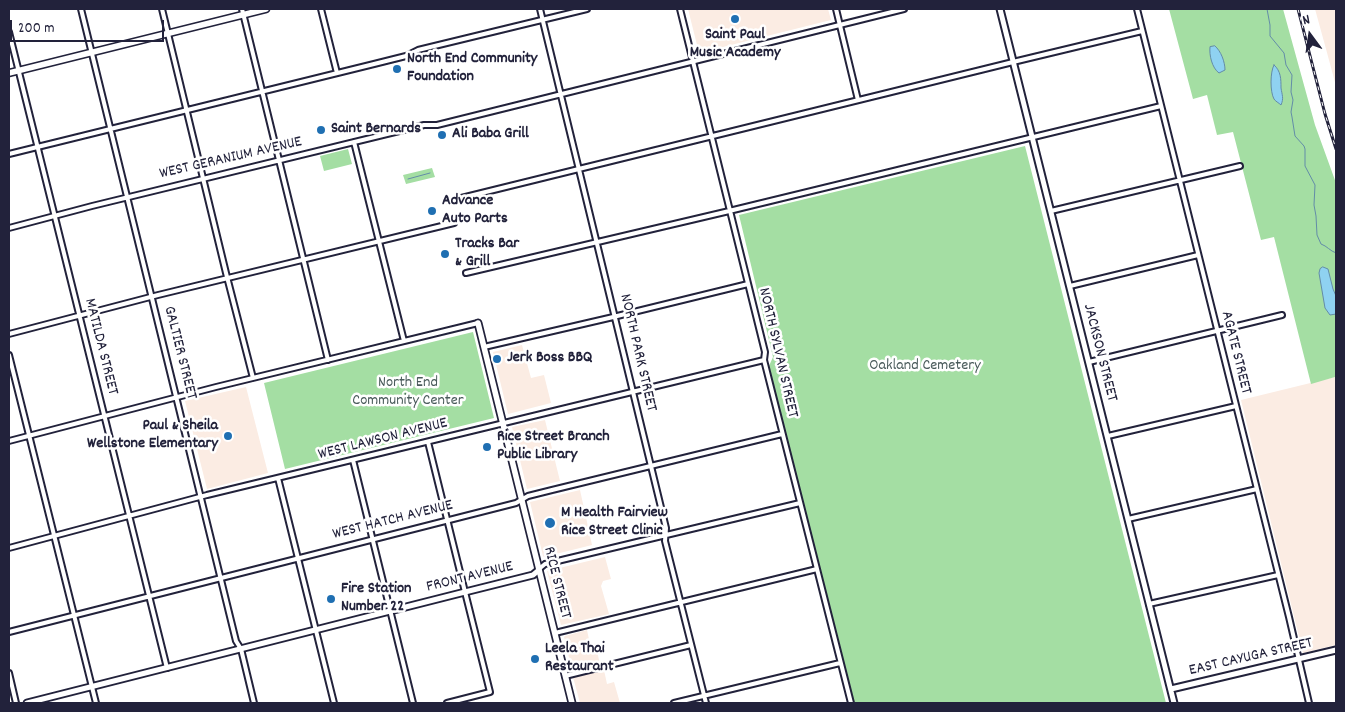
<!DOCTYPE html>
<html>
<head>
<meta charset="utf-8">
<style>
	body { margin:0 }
	#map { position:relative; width:1345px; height:712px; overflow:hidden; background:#fff; font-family:Dekko,sans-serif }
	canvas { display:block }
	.frame { position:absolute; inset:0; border:10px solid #22223b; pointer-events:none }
	.north { position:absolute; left:1285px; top:10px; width:50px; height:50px; -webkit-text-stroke:4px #fff; paint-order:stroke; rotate:346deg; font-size:14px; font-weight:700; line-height:20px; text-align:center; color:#22223b }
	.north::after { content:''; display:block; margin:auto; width:18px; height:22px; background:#22223b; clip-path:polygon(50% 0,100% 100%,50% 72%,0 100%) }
	.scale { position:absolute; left:10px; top:20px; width:154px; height:22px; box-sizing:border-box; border:2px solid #22223b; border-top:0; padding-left:6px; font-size:15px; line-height:18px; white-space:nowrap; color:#22223b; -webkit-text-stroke:4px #fff; paint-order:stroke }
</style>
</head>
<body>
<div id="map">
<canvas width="1345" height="712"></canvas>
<div class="frame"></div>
<div class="north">N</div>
<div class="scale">200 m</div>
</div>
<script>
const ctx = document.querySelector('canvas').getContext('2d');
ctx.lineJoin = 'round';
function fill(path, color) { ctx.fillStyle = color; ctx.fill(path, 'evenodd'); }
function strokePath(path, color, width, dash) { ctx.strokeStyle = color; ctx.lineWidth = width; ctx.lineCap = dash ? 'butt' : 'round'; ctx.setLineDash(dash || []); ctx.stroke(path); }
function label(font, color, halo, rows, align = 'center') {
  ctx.font = font + ' Dekko,sans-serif'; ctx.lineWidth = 5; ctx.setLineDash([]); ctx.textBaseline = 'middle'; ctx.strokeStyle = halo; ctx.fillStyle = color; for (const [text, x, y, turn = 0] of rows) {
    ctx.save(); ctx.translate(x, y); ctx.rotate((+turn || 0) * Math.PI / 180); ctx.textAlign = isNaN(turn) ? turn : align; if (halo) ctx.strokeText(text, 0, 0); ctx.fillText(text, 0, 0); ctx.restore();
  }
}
fill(new Path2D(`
	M688,9H828L831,20L699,53Z
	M1315,9H1336V86L1326,49Z
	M522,345L531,378L544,375L551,403L508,414L493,352Z
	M1335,377L1336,645L1303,653L1241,400Z
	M246,387L268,473L207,489L185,401Z
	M545,420L560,481L527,489L512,427Z
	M580,490L592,545L544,557L543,556L530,502Z
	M605,557L611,579L603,581L601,586L609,614L561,625L547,571Z
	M587,630L590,644L595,643L600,664L572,670L564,637L565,636Z
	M604,670L607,684L614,682L620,703H580L573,677Z`), '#fbece3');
fill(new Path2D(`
	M1169,9H1283L1315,125L1336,183V380L1335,377L1311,384L1274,237L1261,240L1233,132L1217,135L1207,95L1193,99Z
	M1025,146L1166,703H854L769,366L773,357L739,215Z
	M348,149L352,164L324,171L320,156Z
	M432,168L435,177L406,184L403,175Z
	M473,332L494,418L285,469L264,383Z`), '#a4dea3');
const water = new Path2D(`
	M1215,46C1221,51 1225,62 1225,70L1219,73C1212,68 1209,55 1210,47Z
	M1274,65C1281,71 1281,79 1281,88C1282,95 1284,98 1281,105C1279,103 1275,101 1274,99C1270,92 1270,72 1274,65Z
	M1323,267L1328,269L1333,289L1336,296V314L1330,315L1325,308L1319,273L1320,269Z`);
fill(water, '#8fd2f1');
strokePath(water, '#638ca8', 1);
strokePath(new Path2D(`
	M1267,9L1270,25V36L1284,53L1286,65L1292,75L1291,92L1293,100L1291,112L1292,117L1295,136L1304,146L1305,149V166L1315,185L1314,205L1316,216L1317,235L1321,244C1327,246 1330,251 1336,253
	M408,179L430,173`), '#638ca8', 1);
const minor = new Path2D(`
	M81,9L236,641L241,649L254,703
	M162,9L226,273L253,378
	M242,9L328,360
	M321,9L337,73
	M540,9L666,528L665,541L706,703
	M680,9L765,352L764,360L851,703
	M836,9L858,100
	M1137,9L1289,617L1309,703
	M9,32L167,668
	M354,142L404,341
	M9,154L374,64L406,56L418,50L587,9
	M449,201L1013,62L1142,31
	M1051,211L1240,166
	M9,228L92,206L424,125H437L904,9
	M466,273L725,212L1161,106
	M1070,286L1198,255
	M9,334L158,295L454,223
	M484,347L609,318L748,284
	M9,355L96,703
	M1089,362L1282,315
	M1108,436L1236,406
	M9,441L216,387L478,323
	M428,442L465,592L490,692L447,703
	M353,460L413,703
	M278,478L334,703
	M1128,519L1257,489
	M9,548L207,495L764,360
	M539,569L545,564L800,503
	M1149,604L1278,575
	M9,632L516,503L528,496L552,490L782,434
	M555,633L817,569
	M9,673L16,703
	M565,676L691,645
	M674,703L840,663`);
const tertiary = new Path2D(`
	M1000,9L1174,703
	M1171,689L1336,650
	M27,703L465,592L533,575L539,570`);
const secondary = new Path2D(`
	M9,73L266,9
	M478,323L572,703`);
strokePath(minor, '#22223b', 8);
strokePath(tertiary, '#22223b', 9);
strokePath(secondary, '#22223b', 9);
strokePath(minor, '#fff', 4);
strokePath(tertiary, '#fff', 5);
strokePath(secondary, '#fff', 5.5);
const rail = new Path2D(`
	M1298,9L1325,114L1336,149`);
strokePath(rail, '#22223b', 3);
strokePath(rail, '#fff', 1, [4]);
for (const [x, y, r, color] of [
	[735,19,5,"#1f6fb2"],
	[397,69,5,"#1f6fb2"],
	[321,130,5,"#1f6fb2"],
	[442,135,5,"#1f6fb2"],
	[432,211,5,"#1f6fb2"],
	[445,254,5,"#1f6fb2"],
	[497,359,5,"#1f6fb2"],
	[228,436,5,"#1f6fb2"],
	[487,447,5,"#1f6fb2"],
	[550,523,6,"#1f6fb2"],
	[331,599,5,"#1f6fb2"],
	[535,659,5,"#1f6fb2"]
]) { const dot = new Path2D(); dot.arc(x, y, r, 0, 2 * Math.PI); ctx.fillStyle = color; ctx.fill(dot); strokePath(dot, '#fff', 2); }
label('bold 16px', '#22223b', '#fff', [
	["Saint Paul",735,36,"center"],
	["Music Academy",735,54,"center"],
	["North End Community",407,60],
	["Foundation",407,78],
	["Saint Bernards",331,130],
	["Ali Baba Grill",452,135],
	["Advance",442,202],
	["Auto Parts",442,220],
	["Tracks Bar",455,245],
	["& Grill",455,263],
	["Jerk Boss BBQ",507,359],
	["Paul & Sheila",218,427,"right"],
	["Wellstone Elementary",218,445,"right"],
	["Rice Street Branch",497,438],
	["Public Library",497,456],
	["M Health Fairview",561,514],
	["Rice Street Clinic",561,532],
	["Fire Station",341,590],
	["Number 22",341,608],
	["Leela Thai",545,650],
	["Restaurant",545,668]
], 'left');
label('16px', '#22223b', '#fff', [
	["WEST GERANIUM AVENUE",231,159,-13],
	["MATILDA STREET",100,347,76],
	["GALTIER STREET",179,353,76],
	["NORTH PARK STREET",637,353,77],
	["NORTH SYLVAN STREET",777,353,77],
	["JACKSON STREET",1099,353,76],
	["AGATE STREET",1235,353,76],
	["WEST LAWSON AVENUE",383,440,-14],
	["WEST HATCH AVENUE",393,521,-14],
	["FRONT AVENUE",470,578,-14],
	["RICE STREET",556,583,76],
	["EAST CAYUGA STREET",1251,658,-13]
]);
label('16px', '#495a5a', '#fff', [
	["Oakland Cemetery",925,367],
	["North End",408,384],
	["Community Center",408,402]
]);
</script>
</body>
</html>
